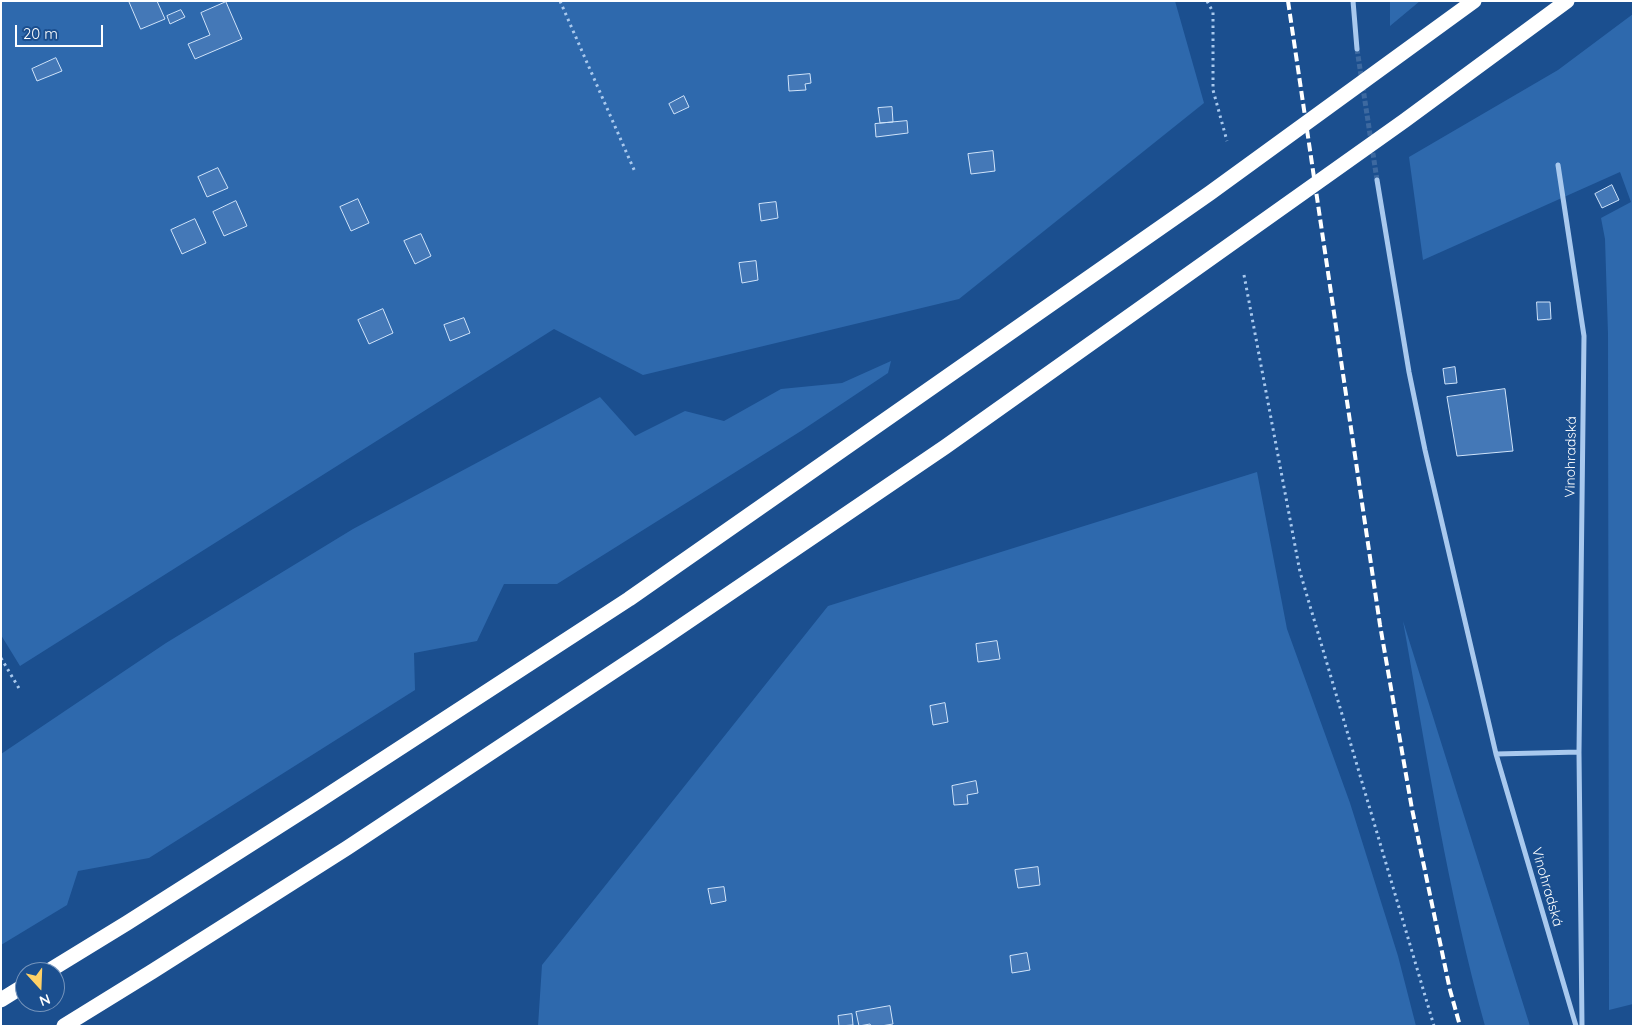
<!DOCTYPE html>
<html>
<head>
<meta charset="utf-8">
<style>
	body { margin:0 }
	#map { position:relative; width:1634px; height:1027px; overflow:hidden; background:#1b4f8f; font-family:Quicksand,sans-serif }
	canvas { display:block }
	.frame { position:absolute; inset:0; border:2px solid #fff; pointer-events:none }
	.north { position:absolute; left:15px; top:962px; width:50px; height:50px; box-sizing:border-box; background:#1b4f8f; border:1px solid #7695bc; border-radius:50%; rotate:160deg; font-size:14px; font-weight:700; line-height:20px; text-align:center; color:#fff }
	.north::after { content:''; display:block; margin:auto; width:18px; height:22px; background:#ffd166; clip-path:polygon(50% 0,100% 100%,50% 72%,0 100%) }
	.scale { position:absolute; left:15px; top:25px; width:88px; height:22px; box-sizing:border-box; border:2px solid #fff; border-top:0; padding-left:6px; font-size:15px; line-height:18px; white-space:nowrap; color:#fff; -webkit-text-stroke:4px #1b4f8f; paint-order:stroke }
</style>
</head>
<body>
<div id="map">
<canvas width="1634" height="1027"></canvas>
<div class="frame"></div>
<div class="north">N</div>
<div class="scale">20 m</div>
</div>
<script>
const ctx = document.querySelector('canvas').getContext('2d');
ctx.lineJoin = 'round';
function fill(path, color) { ctx.fillStyle = color; ctx.fill(path, 'evenodd'); }
function strokePath(path, color, width, dash) { ctx.strokeStyle = color; ctx.lineWidth = width; ctx.lineCap = dash ? 'butt' : 'round'; ctx.setLineDash(dash || []); ctx.stroke(path); }
function label(font, color, halo, rows, align = 'center') {
  ctx.font = font + ' Quicksand,sans-serif'; ctx.lineWidth = 4.5; ctx.setLineDash([]); ctx.textBaseline = 'middle'; ctx.strokeStyle = halo; ctx.fillStyle = color; for (const [text, x, y, turn = 0] of rows) {
    ctx.save(); ctx.translate(x, y); ctx.rotate((+turn || 0) * Math.PI / 180); ctx.textAlign = isNaN(turn) ? turn : align; if (halo) ctx.strokeText(text, 0, 0); ctx.fillText(text, 0, 0); ctx.restore();
  }
}
fill(new Path2D(`
	M1,1H1175L1204,103L959,299L643,375L554,329L20,666L1,635Z
	M1390,1H1420L1390,26Z
	M1633,14V1004L1609,1010L1608,334L1605,239L1601,218L1631,202L1620,172L1423,260L1409,157L1558,70Z
	M891,361L888,373L801,431L557,584H504L477,641L414,653L415,690L149,858L78,871L67,905L1,945V754L166,643L353,529L600,397L635,436L685,411L724,421L781,389L842,383Z
	M1257,472L1287,629L1350,803L1398,956L1416,1026H538L542,965L828,606Z
	M1403,621L1530,1026H1485C1448,893 1427,756 1403,621Z`), '#2e69ad');
const building = new Path2D(`
	M129,1H157L165,19L141,29Z
	M226,2L242,39L195,59L188,44L210,35L201,13Z
	M181,10L185,17L170,24L167,16Z
	M56,58L62,71L37,81L32,69Z
	M810,74L811,83L805,84L806,90L789,91L788,76Z
	M684,96L689,107L674,114L669,104Z
	M892,107L893,122L880,123L878,108Z
	M907,121L908,133L876,137L875,124Z
	M993,151L995,171L971,174L968,154Z
	M218,168L228,188L207,197L198,177Z
	M1612,185L1619,200L1602,208L1595,194Z
	M358,199L369,223L351,231L340,207Z
	M236,201L247,226L224,236L213,212Z
	M776,202L778,218L761,221L759,204Z
	M195,219L206,243L182,254L171,230Z
	M421,234L431,256L415,264L404,241Z
	M756,261L758,280L742,283L739,263Z
	M1537,302H1550L1551,319L1538,320Z
	M383,309L393,333L369,344L358,320Z
	M464,318L470,333L450,341L444,325Z
	M1455,367L1457,383L1445,384L1443,369Z
	M1505,389L1513,451L1457,456L1447,397Z
	M997,641L1000,659L978,662L976,644Z
	M945,703L948,722L933,725L930,706Z
	M976,781L978,793L967,795L968,804L954,805L952,786Z
	M1038,867L1040,885L1018,888L1015,870Z
	M724,887L726,901L711,904L708,889Z
	M1027,953L1030,970L1012,973L1010,956Z
	M890,1006L893,1024L881,1026H871L870,1024L859,1026L856,1012Z
	M852,1014L853,1025L839,1026L838,1016Z`);
fill(building, '#4478b7');
strokePath(building, '#cfe3fa', 1);
strokePath(new Path2D(`
	M1357,49L1377,180`), '#3d69a0', 5, [5, 2.5]);
strokePath(new Path2D(`
	M560,1L635,172
	M1207,1L1213,12V90L1227,141
	M1244,275L1300,572L1434,1026
	M1,658L20,690`), '#a9c9ee', 3, [2.5, 4]);
strokePath(new Path2D(`
	M1353,1L1357,49
	M1558,165L1584,336L1579,752L1582,1026
	M1377,180L1409,372L1425,450L1496,754L1576,1026
	M1496,754L1579,752`), '#a9c9ee', 5);
strokePath(new Path2D(`
	M47,972L127,923L314,804L629,599L1210,193L1474,1
	M1,1000L25,985
	M64,1026L153,971L347,848L658,642L945,447L1404,121L1567,1`), '#fff', 15);
strokePath(new Path2D(`
	M1288,1L1380,625L1412,809L1450,990L1460,1026`), '#fff', 4, [9, 4]);
label('14px', '#fff', '#1b4f8f', [
	["Vinohradská",1571,457,-89],
	["Vinohradská",1547,887,74]
]);
</script>
</body>
</html>
